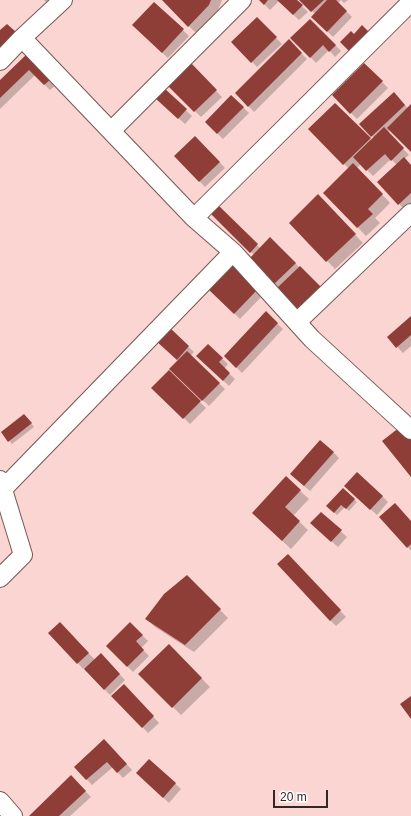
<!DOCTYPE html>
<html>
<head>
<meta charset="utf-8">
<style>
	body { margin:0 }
	#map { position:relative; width:411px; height:816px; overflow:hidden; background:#fad5d1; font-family:Helvetica,sans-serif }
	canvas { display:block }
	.scale { position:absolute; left:273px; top:790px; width:55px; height:18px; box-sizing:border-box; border:2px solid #342625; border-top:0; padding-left:5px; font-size:12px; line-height:14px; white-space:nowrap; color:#342625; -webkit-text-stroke:3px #fff; paint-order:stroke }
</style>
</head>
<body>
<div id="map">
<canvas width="411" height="816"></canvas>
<div class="scale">20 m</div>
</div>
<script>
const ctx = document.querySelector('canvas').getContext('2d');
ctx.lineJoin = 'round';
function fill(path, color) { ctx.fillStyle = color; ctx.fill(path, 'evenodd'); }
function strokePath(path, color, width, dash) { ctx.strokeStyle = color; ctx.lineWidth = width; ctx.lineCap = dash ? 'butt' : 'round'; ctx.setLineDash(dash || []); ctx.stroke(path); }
fill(new Path2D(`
	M44,0H63L53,9Z
	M163,0H222L217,13L197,34Z
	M260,0H296L308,12L299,20L279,1L270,10Z
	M301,0H348L344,3L341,0L338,3L352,17L333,37L313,17L315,14Z
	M154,3L189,36L168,58L139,31Z
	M257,19L282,44L257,67L233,42Z
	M310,20L341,51L335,57L329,50L316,63L292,38Z
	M289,41L307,59L254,112L236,93Z
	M27,56L56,85L50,90L35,75L0,109V82Z
	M364,64L388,88L357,119L333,95Z
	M191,65L222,97L201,117L169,86Z
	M164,90L192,116L185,124L162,103Z
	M394,94L408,108L411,105V150L390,130L388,133L409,155L404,159L411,166V204L405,210L378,182L397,165L391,159L373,176L361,164L357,168L390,203L375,218L380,223L366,236L324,193L349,169L310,129L336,104L372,141L374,138L361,124Z
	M231,96L249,113L223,139L206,122Z
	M195,137L225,168L205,187L175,156Z
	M318,196L363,243L335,269L290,223Z
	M217,205L260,248L270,238L300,268L279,288L250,259L254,255L210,212Z
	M232,265L263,295L240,319L209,289Z
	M266,313L283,329L242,373L225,356Z
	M411,317V346L403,353L388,337Z
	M168,328L194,352L190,356L225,389L209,406L171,369L179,361L162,345Z
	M208,345L228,364L224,369L235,379L229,386L198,356Z
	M169,372L206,408L190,424L153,388Z
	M27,418L34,427L12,444L2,432Z
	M333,452L339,458L310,491L297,480Z
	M286,478L309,499L293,516L308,530L291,549L261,521Z
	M343,489L357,502L349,511L345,507L337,515L328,506Z
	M352,492L382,496L388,502L377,515Z
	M321,513L347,537L338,547L318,529Z
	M411,522V551L408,547Z
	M294,561L346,617L336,626L330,620Z
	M187,576L228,618L194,652L155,627L146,619Z
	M130,623L148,641L141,648L149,656L133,672L107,646Z
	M66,629L95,660L101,655L125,680L110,695L84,668L83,669L78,663Z
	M169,645L210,687L181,715L140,674Z
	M129,691L159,723L148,733L113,696Z
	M110,746L132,770L123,778L113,767L92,785L75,767Z
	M149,760L181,789L169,803L143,779Z
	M71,777L91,797L70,816H30Z`), '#0003');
fill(new Path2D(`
	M162,0H211L209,5L188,27Z
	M259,0H268L264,5Z
	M277,0H297L303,5L293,15Z
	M299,0H324L311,12Z
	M327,0H336L347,11L327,32L311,17Z
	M154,2L184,29L162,53L132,25Z
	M257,17L277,37L251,63L231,42Z
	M310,19L336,45L329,52L323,45L310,58L290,38Z
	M7,24L16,32L0,48V30Z
	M362,25L372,35L353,55L340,42L351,31L354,34Z
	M289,39L302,53L248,107L235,93Z
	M27,54L51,79L44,85L29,70L0,98V80Z
	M191,63L217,90L194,112L168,86Z
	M364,63L383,81L350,114L332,95Z
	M164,88L187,109L178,119L155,98Z
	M394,92L405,105L371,137L359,124Z
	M231,95L244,107L217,134L205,122Z
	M335,103L371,138L343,165L308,129Z
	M411,104V152L387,128Z
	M384,127L404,148L391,161L385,154L366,171L353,157Z
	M195,136L220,162L199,182L174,156Z
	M404,157L411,165V193L398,205L377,182Z
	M353,163L383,194L368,209L373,214L357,228L323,193Z
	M318,194L356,234L326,262L289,223Z
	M217,204L258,244L250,253L209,212Z
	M270,237L296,263L274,284L249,259Z
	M232,263L258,289L234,314L208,289Z
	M300,266L322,288L298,311L276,289Z
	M266,311L278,323L236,368L224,356Z
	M411,316V335L396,348L387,337Z
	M168,326L189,346L177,360L155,340Z
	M208,344L223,358L219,362L230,373L223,381L196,356Z
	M187,351L220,383L202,401L169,369Z
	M169,370L201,401L183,419L151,388Z
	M24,414L32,423L8,442L1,432Z
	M400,427L411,440V477L382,441Z
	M320,440L334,452L304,486L290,474Z
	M357,472L383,496L370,510L344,486Z
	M286,476L301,490L285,507L300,521L282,541L252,513Z
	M343,488L355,499L346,509L341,505L334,513L326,506Z
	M395,503L411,521V544L407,548L379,517Z
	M321,512L342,530L331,542L310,523Z
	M288,554L341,610L330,621L277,564Z
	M187,575L221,609L185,645L145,619L164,594Z
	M60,622L89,653L77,664L48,633Z
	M130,622L143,635L136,641L144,650L127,667L106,646Z
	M169,644L202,678L172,708L138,674Z
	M101,653L120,674L104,690L84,669Z
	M124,684L154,716L142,728L111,696Z
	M411,696V719L400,704Z
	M104,739L127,764L117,773L107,762L86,780L74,767Z
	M149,759L176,783L163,798L136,773Z
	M71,775L86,791L59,816H29Z`), '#8f3d37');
const minor = new Path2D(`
	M22,38L63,0
	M0,61L22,38L194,218L233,252L312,339L411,430
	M111,131L242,0
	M194,218L411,2
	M297,322L411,213
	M0,480L23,555L0,578
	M3,489L233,252
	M0,801L13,816`);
strokePath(minor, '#765653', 20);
strokePath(minor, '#fff', 18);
</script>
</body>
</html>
